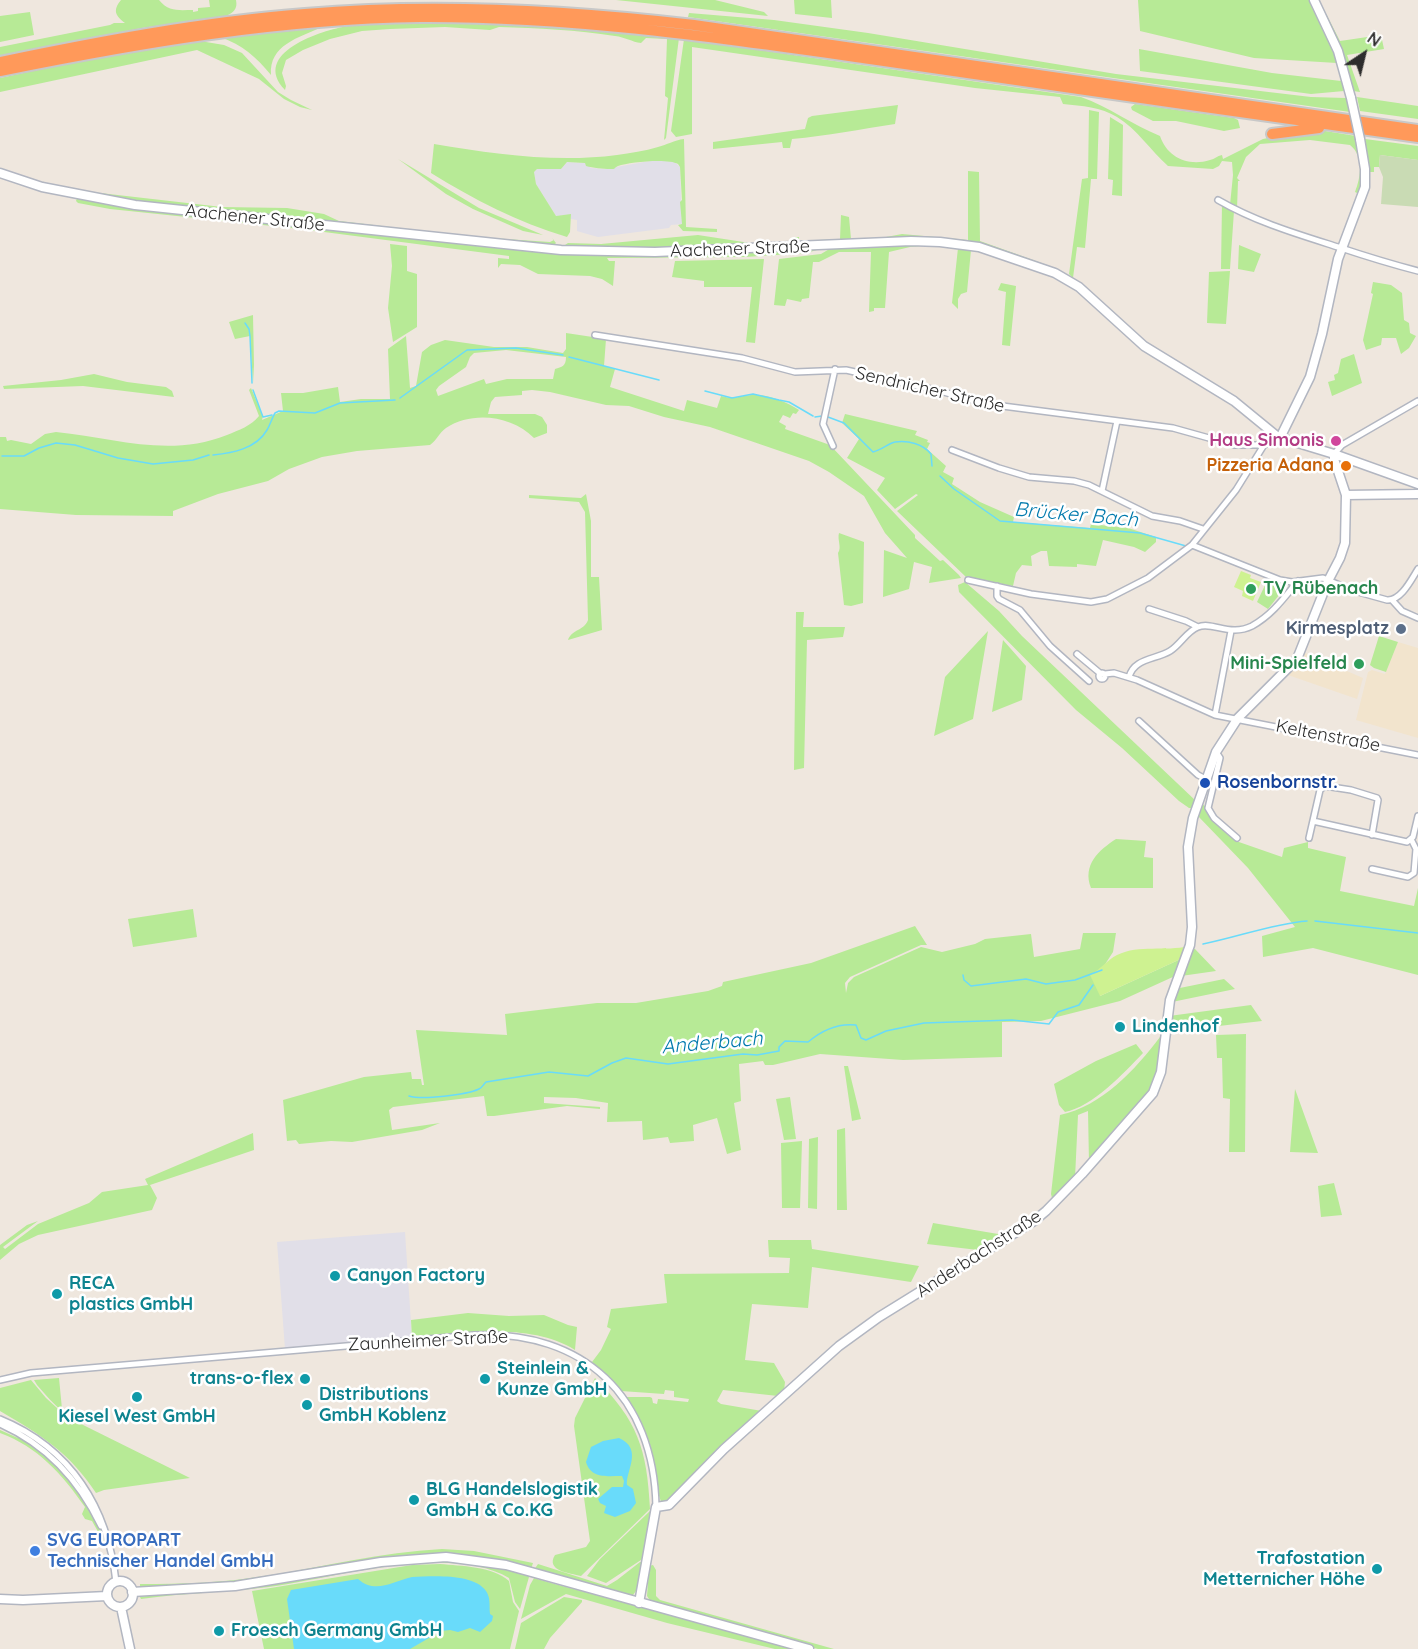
<!DOCTYPE html>
<html>
<head>
<meta charset="utf-8">
<style>
	body { margin:0 }
	#map { position:relative; width:1418px; height:1649px; overflow:hidden; background:#efe7de; font-family:Quicksand,sans-serif }
	canvas { display:block }
	.north { position:absolute; left:1334px; top:24px; width:60px; height:60px; -webkit-text-stroke:4px #fff; paint-order:stroke; rotate:35deg; font-size:16px; font-weight:700; line-height:24px; text-align:center; color:#2d2d2d }
	.north::after { content:''; display:block; margin:auto; width:21px; height:27px; background:#2d2d2d; clip-path:polygon(50% 0,100% 100%,50% 72%,0 100%) }
</style>
</head>
<body>
<div id="map">
<canvas width="1418" height="1649"></canvas>
<div class="north">N</div>
</div>
<script>
const ctx = document.querySelector('canvas').getContext('2d');
ctx.lineJoin = 'round';
function fill(path, color) { ctx.fillStyle = color; ctx.fill(path, 'evenodd'); }
function strokePath(path, color, width, dash) { ctx.strokeStyle = color; ctx.lineWidth = width; ctx.lineCap = dash ? 'butt' : 'round'; ctx.setLineDash(dash || []); ctx.stroke(path); }
function label(font, color, halo, rows, align = 'center') {
  ctx.font = font + ' Quicksand,sans-serif'; ctx.lineWidth = 5; ctx.setLineDash([]); ctx.textBaseline = 'middle'; ctx.strokeStyle = halo; ctx.fillStyle = color; for (const [text, x, y, turn = 0] of rows) {
    ctx.save(); ctx.translate(x, y); ctx.rotate((+turn || 0) * Math.PI / 180); ctx.textAlign = isNaN(turn) ? turn : align; if (halo) ctx.strokeText(text, 0, 0); ctx.fillText(text, 0, 0); ctx.restore();
  }
}
fill(new Path2D(`
	M661,159L675,162L680,167L682,224L671,225L669,228L598,237L580,232L577,231V220L571,219V215L556,216L536,184L534,172L537,169H561L567,162L585,163L591,168L605,169Z
	M405,1232L412,1338L285,1349L277,1242Z`), '#e1dfe8');
fill(new Path2D(`
	M1398,642L1418,648V738L1356,720L1368,672L1372,670L1385,674Z
	M1303,652L1363,678L1357,699L1288,675L1295,668L1298,669L1303,662L1301,659Z`), '#f2e4cd');
fill(new Path2D(`
	M121,0H159C169,12 178,10 193,10V12L198,11V8L210,7L209,0H236C238,9 233,13 226,16L142,28L0,56V47L110,25L114,23H125C116,16 112,11 121,0Z
	M616,0H715L764,12L768,16Z
	M794,0H831L832,18L795,14Z
	M1138,0H1312L1338,59L1347,88L1344,91L1311,94L1140,71L1139,49L1272,73L1341,81L1337,63L1254,58L1140,31Z
	M1317,0H1319L1340,41L1381,35L1384,49L1347,55L1360,92L1353,91L1342,53Z
	M30,12L34,35L0,42V16Z
	M689,13L774,20L868,33L1116,74L1311,97L1346,98L1350,112L688,17Z
	M409,23C500,23 589,29 679,38L666,138L664,140L668,98L665,96L667,39L646,38L641,43C632,42 625,37 615,36C577,30 538,28 499,27L490,30L445,27L390,29L362,31L330,39L303,50L286,60L282,73L286,86L285,90C250,53 322,30 348,26C368,23 389,24 409,23Z
	M322,27C298,38 269,45 271,75C256,57 243,45 220,37Z
	M684,39L1081,97C1109,107 1133,125 1160,136C1167,157 1188,167 1210,160C1215,159 1217,156 1222,155L1223,159L1263,139L1298,132L1325,131L1356,136L1364,176L1359,194L1355,192C1361,177 1364,156 1350,145L1310,140L1260,144L1246,157L1237,178L1240,181H1238L1237,209L1230,205L1233,175L1232,162L1222,161L1219,166L1213,169L1168,166C1151,151 1137,129 1117,117C1101,107 1082,106 1063,104L1060,97L975,88L692,47V134L676,137L671,131Z
	M200,41L224,45L242,53L278,92L291,100L312,110L300,107L284,99L259,79L197,50L0,92V78L84,60Z
	M1357,97L1418,106V119L1360,111Z
	M1135,104L1234,118L1238,120L1240,128L1224,131L1176,121H1153L1132,110L1131,107Z
	M898,105L895,124C861,129 827,136 792,139L790,148H783L782,142L713,149V142L805,129L808,118L812,116Z
	M1089,110L1099,112L1097,179H1091L1085,248L1077,247L1073,278L1069,274L1082,179L1088,178Z
	M1110,117L1123,125L1122,196L1112,195L1113,180L1108,179Z
	M684,139L686,227L717,229V232L683,231L678,225L682,224L680,202L682,200L680,167L678,164C668,158 629,162 618,166C612,169 617,169 610,169C603,169 593,168 586,166L585,163L567,162L561,169H537L534,172L536,184L556,216L571,214L570,232L567,237C517,222 475,200 431,173L434,144C494,154 556,163 617,155C630,153 645,151 658,147C667,145 674,140 684,139Z
	M1365,139L1418,146V160L1380,155L1379,167H1374V172H1369Z
	M398,159L479,208L543,235L523,231L473,209L446,194Z
	M968,171L979,172L980,241L1058,269V270L981,245L783,243L794,240V237H799V241L840,239L841,215L849,217L851,239L881,238L902,234L968,240Z
	M74,190L222,207L287,208L324,214L339,221L476,237L550,242L554,240L552,238L556,243L554,245L439,235L112,198Z
	M77,198L111,204L516,249H821L806,253L745,257L607,258L609,261H615L613,286L602,279L590,276L538,274L520,265L501,264L498,268V258L509,259V256L301,229L110,209L78,203L76,201Z
	M1222,203L1234,211L1230,269H1221Z
	M698,235L763,245L673,249L565,245L568,243L601,244Z
	M390,244L407,246V271L417,274V327L393,342L388,308L392,266Z
	M910,245H931L910,247L889,252L885,308H874V311L869,312L871,252H839L819,262H813L809,298L802,299L801,302L787,299L785,306L774,305L779,259L821,254L831,248Z
	M1239,245L1261,254L1254,272L1238,269Z
	M958,248L971,250L967,292L961,294L958,299V309L952,303Z
	M764,259L755,343L746,342L752,287H704V281L672,277L675,261Z
	M1230,271L1226,324L1207,323L1209,272Z
	M1373,282L1391,285L1402,293L1404,320L1409,323L1410,333L1416,336L1409,348L1401,354L1396,338H1382L1381,345L1366,350L1363,340L1373,294L1371,293Z
	M1001,283L1016,286L1010,346L1002,345L1006,292L998,290Z
	M253,315L254,365L253,383L250,336L235,339L229,322Z
	M566,333L606,339L604,366L615,369L610,387L684,411L687,400L717,408L721,396C736,400 741,395 754,395C768,394 787,402 799,410L796,414L793,413L790,418L783,415L779,422L786,426L785,429L830,445L915,535V538L940,561L943,560L959,575L961,578L929,583L932,567L914,562L909,589L883,597L884,550L907,558L885,533L864,496L829,472L809,461L710,427L664,417L629,406L606,405L550,392L532,390L522,391V395L495,397L491,402L488,414H535L542,417L547,425V433L534,438C511,415 472,411 446,428C439,433 437,440 430,445L357,451L322,457L289,469L268,481L218,494L173,511V516L76,515L0,509V437H6L7,441L11,440L31,444L45,434L56,432C115,438 169,458 227,435C239,430 251,426 259,416L249,390L251,388L263,416L262,420L283,411L281,393H303L338,387L340,402L361,399H390L388,349L406,336L410,388L416,386L422,352L431,345L445,340L494,347H527L563,353L566,349ZM506,350L566,357C566,366 562,367 555,369L553,379H507L486,384L484,379L438,396L436,390L439,386L466,367L470,357L474,353Z
	M1354,354L1362,383L1332,396L1328,382L1335,380L1334,375L1338,373L1341,359Z
	M94,374L127,382L166,387L172,391L174,397L83,386L4,389L3,386L61,380Z
	M845,414L917,431L915,435L928,440L927,442L930,443L927,449L946,466L943,472L954,478L952,484L980,502L1014,517L1013,522L1090,528L1091,524L1128,528L1156,537V542L1145,552L1134,547L1103,540L1096,566L1077,564V567L1049,566L1047,551H1041L1031,556L1032,566L1022,565L1016,573L1013,586L966,577L897,511L918,495L916,494L895,509L877,490L885,478L847,458L859,439L842,423Z
	M586,494L591,521V577H599L602,630L568,640C572,629 584,631 588,620L585,512L579,502L529,498V495L581,498Z
	M839,533L864,542L863,603L851,606L844,605L838,553C842,547 837,540 839,533Z
	M1267,581L1287,585L1268,609L1257,602Z
	M965,582L999,611L1022,636L1196,801L1193,808H1189L1179,801L1122,748L1076,710L959,592L958,585Z
	M796,612H804L803,627H845L843,637L807,640L804,768L794,770Z
	M988,631L973,719L934,736L945,677Z
	M1379,636L1398,642L1386,672L1374,668L1370,665Z
	M1003,640L1026,666L1022,700L992,712Z
	M1201,803L1206,807L1216,822L1236,841L1282,857L1284,848L1308,842V848L1346,857L1340,891L1414,906L1418,888V975L1313,948L1263,957L1262,936L1295,927L1248,868L1197,815Z
	M1116,839L1146,841L1144,857L1153,858V888H1091C1082,865 1099,850 1116,839Z
	M193,909L197,937L133,947L128,919Z
	M915,926L927,945H921L850,977L845,983L846,993L848,983L854,977L921,947L942,952L975,944L985,939L1031,934L1034,957L1080,949L1083,933H1116L1113,952L1102,969L1100,996L1185,957L1175,976L1120,1001L1041,1021L1002,1022V1057L903,1060L820,1054L773,1065H765L763,1061L739,1064L741,1101L734,1103L741,1150L727,1154L717,1118L693,1125L694,1141L670,1143L668,1137L643,1140L642,1121L607,1122L608,1103L576,1098L544,1097V1103L600,1107V1109L567,1106L494,1116H487L484,1096L393,1107L389,1110L392,1130L440,1123L422,1130L352,1142L331,1141L299,1144L296,1140L287,1141L283,1100L364,1077L411,1072L412,1079H421L422,1085H424L416,1030L507,1035L505,1014L597,1003H636L708,991L722,986L723,982L811,963Z
	M1192,949H1195L1216,971L1181,976Z
	M1224,979L1235,989L1172,1002L1175,989Z
	M1251,1005L1262,1021L1193,1029L1189,1023L1168,1021L1169,1016Z
	M1246,1034L1245,1152H1229L1230,1099L1223,1098L1222,1058H1217L1216,1035Z
	M1160,1037H1162L1159,1072L1151,1094L1089,1163L1088,1111L1078,1115L1075,1178L1036,1217L981,1252L978,1250L927,1244L933,1223L1004,1235L1038,1212L1052,1198L1051,1194L1060,1115C1102,1106 1135,1070 1160,1037Z
	M1136,1044L1143,1053C1124,1073 1092,1107 1065,1112L1059,1105L1054,1084L1096,1061Z
	M844,1066H848L861,1119L852,1121Z
	M1295,1089L1318,1153L1290,1152Z
	M790,1097L796,1139L784,1140L776,1099Z
	M845,1128L847,1210H837V1130Z
	M253,1133L254,1150L150,1185L157,1198L152,1210L38,1235L19,1244L0,1260V1245L27,1225L38,1221L3,1247L5,1249L38,1224L89,1203L102,1192L148,1185L145,1179Z
	M818,1137L817,1209L808,1208L809,1139Z
	M802,1141L800,1208H782L781,1143Z
	M1334,1183L1342,1215L1321,1217L1318,1186Z
	M768,1240H811L812,1249L919,1266L911,1282L812,1267L808,1308L752,1304L745,1360L774,1363L785,1382L784,1391L778,1396L723,1390L717,1401L721,1404L762,1411L670,1501L662,1503C657,1496 654,1460 651,1448C646,1429 635,1413 625,1397H650L652,1398L653,1403L657,1404L658,1399L688,1402L689,1399L674,1397V1391L665,1390L664,1394L621,1391L592,1362L601,1350L611,1329L607,1327L611,1309L667,1303L664,1274L789,1273L790,1258L769,1257Z
	M468,1313L509,1316L544,1315L568,1325L577,1327L575,1350C530,1322 462,1333 412,1338L411,1320Z
	M59,1378L62,1409L86,1423C65,1418 51,1401 37,1385L34,1380Z
	M595,1378C638,1421 647,1449 650,1509L581,1576C570,1573 545,1571 555,1555L586,1547L590,1541L574,1426L575,1418Z
	M31,1380L46,1398L67,1417L190,1478L104,1490L96,1493C70,1453 41,1435 0,1411V1388Z
	M0,1430L18,1438L20,1437L46,1454L75,1484L98,1523L106,1541V1546L92,1521L85,1519L82,1514L85,1507C62,1474 38,1447 0,1433Z
	M650,1511H653L644,1558L606,1583L587,1576L600,1559Z
	M442,1549L474,1551L533,1563L531,1569L481,1557L449,1555L229,1584L140,1588V1584C182,1584 223,1583 264,1576C324,1567 381,1552 442,1549Z
	M428,1560L479,1563L527,1573L529,1577L520,1609L515,1602L509,1578C450,1543 335,1578 269,1587C227,1592 184,1593 141,1599L140,1597Z
	M640,1562H643L639,1587L633,1595L630,1596L534,1570L538,1564L607,1586L617,1580Z
	M440,1564C461,1566 492,1566 509,1581L513,1602L519,1611L510,1649H264L252,1591L412,1565Z
	M653,1565L656,1570V1596L660,1600L834,1649H818L651,1602L647,1596L649,1569V1566Z
	M534,1578L551,1583L799,1649H775L667,1623L566,1594L521,1619L530,1585Z
	M564,1597L582,1600V1602L550,1638L544,1649H515L521,1623Z`), '#b7ea96');
fill(new Path2D(`
	M1380,155L1418,160V207L1381,204L1383,177L1379,167Z`), '#c9dbb4');
fill(new Path2D(`
	M1241,571L1251,575L1250,578L1261,582L1253,601L1242,596L1243,591L1234,587Z
	M1189,946L1185,957L1100,996L1090,975C1101,969 1107,960 1117,955C1140,944 1164,952 1189,946Z`), '#cef291');
fill(new Path2D(`
	M619,1438C644,1449 625,1472 627,1485L633,1489L636,1503L630,1511L615,1517L604,1513L606,1506L600,1503L598,1499L612,1487H623L624,1481L622,1476C607,1476 591,1479 586,1462L591,1447L603,1441Z
	M412,1577C432,1576 474,1573 486,1591C491,1598 489,1606 490,1614L493,1616L492,1621L480,1632L470,1628L458,1632L450,1630L441,1631L410,1649H294L287,1599L291,1590L358,1579C375,1594 392,1582 412,1577Z`), '#69dbfa');
strokePath(new Path2D(`
	M245,323L249,329L250,336L252,383
	M569,357L659,380
	M253,390L263,417L272,415
	M705,391L732,398L753,394L779,400L789,402L813,416
	M400,398L467,350L516,348L563,355
	M815,417L822,416
	M828,417L844,423L873,452C882,450 889,443 895,442C908,440 923,444 931,454L932,466
	M213,455C232,453 256,449 267,430C270,425 272,418 275,413L279,411L315,413L340,403L395,400
	M2,456H24L39,448L56,443L75,445L118,458L153,464L193,460L209,455
	M940,476L954,489L1000,521L1140,533L1186,546
	M1315,921L1418,933
	M1203,944C1238,937 1272,924 1307,921
	M963,975L964,980L971,986L1026,979L1046,984L1075,980L1102,970
	M409,1096C422,1100 466,1095 479,1089C482,1088 483,1085 486,1082L549,1072L588,1076L612,1063L626,1058L668,1064L743,1054L757,1055L779,1051V1047L785,1041L808,1042C821,1031 838,1023 856,1025L861,1038L866,1040L886,1031L924,1023L1012,1020L1049,1024L1058,1012L1079,1005L1093,985`), '#69dbfa', 1.5);
const minor = new Path2D(`
	M1218,200C1256,222 1297,234 1338,247C1365,256 1391,264 1418,271
	M595,335L742,358L795,372L846,370L940,391L987,404L1173,428L1234,445H1264
	M833,446L823,424L835,369
	M952,450L999,468L1029,477L1074,481L1089,485L1152,516L1180,521L1203,529
	M1334,454L1342,445L1418,401
	M1102,491L1117,421
	M1192,545L1280,580L1292,582L1323,578L1351,590L1387,600C1401,601 1411,580 1418,569
	M968,580L1031,594L1091,602L1107,599L1148,578L1192,545L1236,490L1264,445L1280,438
	M997,586V596L999,599L1020,610L1050,646L1089,681
	M1392,600L1402,611L1418,618
	M1149,609L1186,621L1198,627
	M1077,654L1101,674
	M1099 676a3 3 0 1 1 6 0a3 3 0 1 1-6 0Z
	M1105,674L1114,673L1137,680L1215,715L1418,755
	M1129,677C1134,658 1155,660 1170,651C1180,645 1187,631 1198,627C1212,621 1230,637 1252,626C1272,615 1284,598 1298,581
	M1215,715L1231,631
	M1139,721L1198,775L1206,779
	M1216,752L1220,758L1208,808L1214,818L1237,838
	M1313,821L1407,842L1413,837L1418,816
	M1309,838L1320,790L1325,786L1351,790L1377,798L1378,800L1372,835
	M1372,869L1408,877L1414,873L1416,849L1411,839
	M0,1380L31,1373L474,1335C584,1330 654,1397 656,1507
	M0,1419C71,1448 108,1508 116,1582
	M0,1424C47,1445 79,1480 101,1526`);
const secondary = new Path2D(`
	M1314,0L1338,51L1351,98
	M0,173L42,187L135,205L561,250L655,252L911,241L940,242L979,247L1055,273L1079,287L1144,346L1234,401L1278,437L1334,454L1418,484
	M1280,438L1310,377L1322,334L1338,259L1365,187V169L1360,139
	M1346,495L1418,494
	M107 1594a13 13 0 1 1 26 0a13 13 0 1 1-26 0Z
	M132,1592L235,1586L381,1562L446,1557L506,1565L809,1649
	M0,1599L23,1600L107,1596
	M639,1603L656,1507L669,1505L724,1449L839,1346L879,1317L1034,1221L1046,1211L1082,1174L1153,1093L1161,1072L1170,1000L1190,945L1192,927L1188,847L1193,818L1216,752L1238,718L1297,659L1328,581L1340,558L1345,543L1346,495L1334,459V454
	M121,1607L130,1649`);
const motorway = new Path2D(`
	M0,62C101,41 202,22 305,14C435,3 565,10 694,25L1418,130
	M0,71C139,43 278,19 420,17C571,16 720,38 870,59C1053,85 1235,112 1418,137
	M1272,134L1319,128`);
strokePath(minor, '#b2b6c1', 8);
strokePath(secondary, '#b2b6c1', 11);
strokePath(motorway, '#c8c8c8', 14);
strokePath(minor, '#fff', 5);
strokePath(secondary, '#fff', 8);
strokePath(motorway, '#ff995a', 10);
const secondaryBridge = new Path2D(`
	M1351,98L1360,139`);
strokePath(secondaryBridge, '#b2b6c1', 11, []);
strokePath(secondaryBridge, '#fff', 8);
for (const [x, y, r, color] of [
	[1336,441,6,"#d1479c"],
	[1346,466,6,"#e8710a"],
	[1251,589,6,"#2e9e5b"],
	[1401,629,6,"#5c6f8a"],
	[1359,664,6,"#2e9e5b"],
	[1205,783,6,"#1a4fb4"],
	[1120,1027,6,"#0f9aa8"],
	[335,1276,6,"#0f9aa8"],
	[57,1294,6,"#0f9aa8"],
	[305,1379,6,"#0f9aa8"],
	[485,1379,6,"#0f9aa8"],
	[137,1397,6,"#0f9aa8"],
	[307,1405,6,"#0f9aa8"],
	[414,1500,6,"#0f9aa8"],
	[35,1551,6,"#3f7fe0"],
	[1377,1569,6,"#0f9aa8"],
	[219,1631,6,"#0f9aa8"]
]) { const dot = new Path2D(); dot.arc(x, y, r, 0, 2 * Math.PI); ctx.fillStyle = color; ctx.fill(dot); strokePath(dot, '#fff', 2); }
label('18px', '#2d2d2d', '#fff', [
	["Aachener Straße",255,218,6],
	["Aachener Straße",740,249,-2],
	["Sendnicher Straße",930,390,13],
	["Keltenstraße",1328,736,11],
	["Anderbachstraße",979,1254,-33],
	["Zaunheimer Straße",428,1341,-3]
]);
label('bold 18px', '#b23c85', '#fff', [
	["Haus Simonis",1324,441]
], 'right');
label('bold 18px', '#c56008', '#fff', [
	["Pizzeria Adana",1334,466]
], 'right');
label('bold 18px', '#27864d', '#fff', [
	["TV Rübenach",1263,589],
	["Mini-Spielfeld",1347,664,"right"]
], 'left');
label('bold 18px', '#4e5e75', '#fff', [
	["Kirmesplatz",1389,629]
], 'right');
label('bold 18px', '#164399', '#fff', [
	["Rosenbornstr.",1217,783]
], 'left');
label('bold 18px', '#0d838f', '#fff', [
	["Lindenhof",1132,1027],
	["Canyon Factory",347,1276],
	["RECA",69,1284],
	["plastics GmbH",69,1305],
	["Steinlein &",497,1369],
	["Kunze GmbH",497,1390],
	["trans-o-flex",293,1379,"right"],
	["Distributions",319,1395],
	["GmbH Koblenz",319,1416],
	["Kiesel West GmbH",137,1417,"center"],
	["BLG Handelslogistik",426,1490],
	["GmbH & Co.KG",426,1511],
	["Trafostation",1365,1559,"right"],
	["Metternicher Höhe",1365,1580,"right"],
	["Froesch Germany GmbH",231,1631]
], 'left');
label('bold 18px', '#366cbe', '#fff', [
	["SVG EUROPART",47,1541],
	["Technischer Handel GmbH",47,1562]
], 'left');
label('italic 20px', '#017aad', '#fff', [
	["Brücker Bach",1076,515,5],
	["Anderbach",712,1043,-5]
]);
</script>
</body>
</html>
